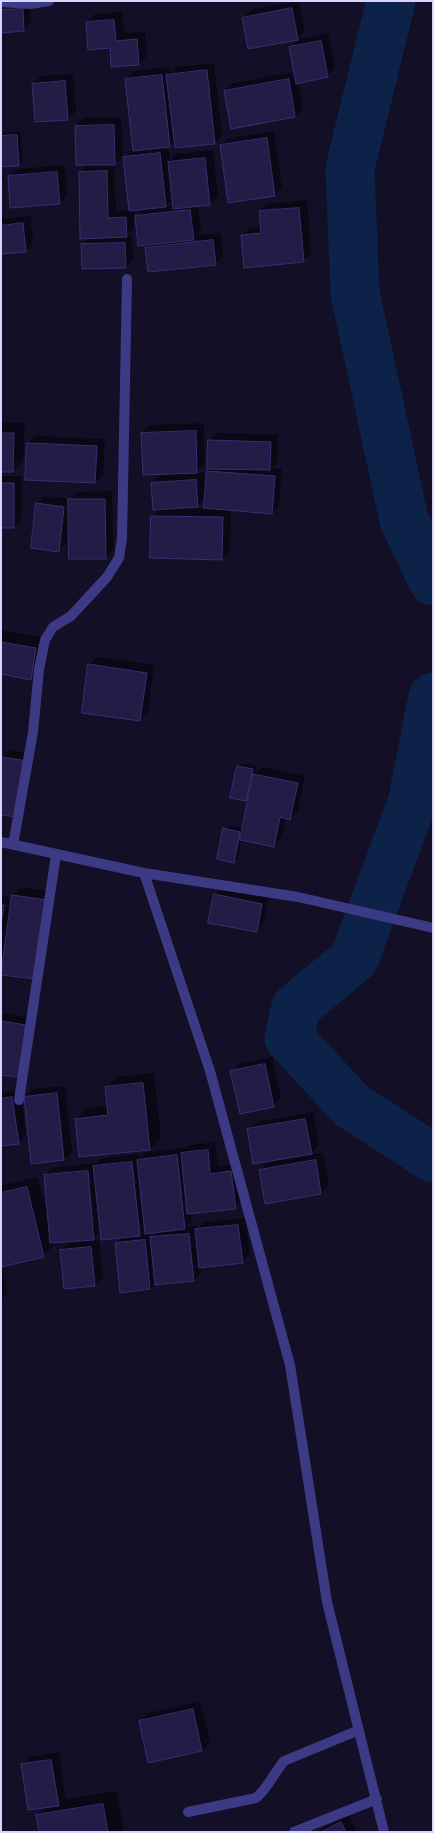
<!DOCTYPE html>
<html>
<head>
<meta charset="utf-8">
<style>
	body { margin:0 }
	#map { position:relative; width:434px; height:1833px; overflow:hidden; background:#130f26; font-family:"PT Sans Narrow",sans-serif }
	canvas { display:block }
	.frame { position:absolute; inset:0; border:2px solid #d9d4ff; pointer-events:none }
</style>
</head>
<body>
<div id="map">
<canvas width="434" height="1833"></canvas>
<div class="frame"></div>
</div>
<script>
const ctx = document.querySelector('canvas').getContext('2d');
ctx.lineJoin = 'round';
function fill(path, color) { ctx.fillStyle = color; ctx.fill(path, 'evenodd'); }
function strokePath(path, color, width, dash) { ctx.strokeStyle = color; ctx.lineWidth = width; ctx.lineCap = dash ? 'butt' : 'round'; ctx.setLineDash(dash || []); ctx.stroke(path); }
fill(new Path2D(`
	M30,1L31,22L24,30L1,32V3Z
	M299,1L305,31L297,39L243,18L251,10Z
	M122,12L124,33L145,32L147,56L139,64L87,22L95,14Z
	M328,33L335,68L327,76L298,82L303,109L295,117L225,91L233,83L294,72L290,48L298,40Z
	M214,63L222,135L215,143L175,141L168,146L170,161L176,154L213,150L218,196L210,204L198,205L201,231L197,235L221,233L223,256L216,264L146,248L150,244L136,217L144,209L134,210V228L127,236H132L133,259L125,267L82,245L89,238L80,172L88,164L76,126L84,118L121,117L123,156L114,164L116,210H130L124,158L134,149L126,79L134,71L169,67L170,73L175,67ZM173,199V205L166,206Z
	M73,74L76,111L68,119L33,84L41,76Z
	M20,131L23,161L19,165L1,166V133Z
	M274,131L282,188L275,195L221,145L229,138Z
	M65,165L67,195L60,203L9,177L17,169Z
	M307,200L311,254L303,261L242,235L250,228L261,227L260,211L267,204Z
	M31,216L33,243L26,251L1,253V219Z
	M1,422L25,423L23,461L12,471H1Z
	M204,423L205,464L196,473H204L205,495L208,471L212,468L209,441L217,433L278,435L277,462L271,468L282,469L279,505L272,513L231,509L230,551L222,559L152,516L160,508L152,483L160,475H170V473L142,433L150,425ZM206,497L205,509L182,508V507L197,506Z
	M35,436L105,439L103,475L95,482L28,444Z
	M1,476H22L21,519L14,527H1Z
	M112,491L113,550L105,558L68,529L67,543L59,550L37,504L45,496L70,499L77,492Z
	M1,630L46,638L41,668L30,679L1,673Z
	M97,657L154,665L148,712L140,720L89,665Z
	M11,750L34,754L25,808L17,816L1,814V768L3,758Z
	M242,763L256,766L255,774L262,767L305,776L298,811L290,818H286L281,838L273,846L241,839L238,858L234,862L224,829L228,825L243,828L250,797L246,800L238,767Z
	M21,887L54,892L1,970V906L9,907V905L1,904V896L13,898V895Z
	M223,887L269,896L264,923L256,931L215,895Z
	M5,1013L33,1018L1,1074V1017Z
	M272,1057L281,1098L273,1106L231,1072L239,1064Z
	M154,1073L161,1138L150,1149L80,1156L76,1119L87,1108L108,1106L106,1087L117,1077Z
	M65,1086L72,1152L64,1160L25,1097L33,1089Z
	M20,1090L26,1135L18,1143L1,1145V1093Z
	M313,1112L319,1145L309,1155L323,1153L329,1185L321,1193L266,1203L260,1170L270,1160L248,1130L256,1122Z
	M215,1142L218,1166L239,1164L243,1200L235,1208L191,1213L192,1221L185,1227L197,1226V1229L204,1222L246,1218L250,1254L242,1262L201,1267L202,1272L194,1280L155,1284L150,1289L121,1291L116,1244L123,1236L101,1231L92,1240L99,1239L103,1277L95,1285L61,1250L71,1241L53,1242L54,1245L43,1256L2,1266L8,1293L1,1300V1186L37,1177L49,1218L45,1175L53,1168L95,1163L96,1165L102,1158L140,1154V1158L146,1152L184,1148L185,1150L190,1145ZM146,1229V1233L140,1234ZM157,1231L153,1236V1232Z
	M200,1702L210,1742L202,1750L140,1721L148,1713Z
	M59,1752L66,1799L117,1791L124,1832H40L37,1815L45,1807L22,1764L30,1757Z
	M349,1815L357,1832H316Z
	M27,1830V1832H10Z`), '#0007');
strokePath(new Path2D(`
	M391,1L350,168L355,293L404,520L433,581
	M433,697L412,803L354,959L296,1007L289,1038L352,1106L433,1158`), '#0c2248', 49);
const building = new Path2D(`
	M292,8L298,40L248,49L242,18Z
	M23,9L24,31L1,33V10Z
	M114,20L116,41L137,39L139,65L111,67L110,48L88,50L86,22Z
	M321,41L328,77L296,84L289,47Z
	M207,70L215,144L175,148L166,75Z
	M162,75L170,147L133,151L125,79Z
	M289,79L295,117L231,129L224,91Z
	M65,81L68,120L35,122L32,84Z
	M114,125L115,165H76L75,126Z
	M17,135L19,166L1,167V136Z
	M267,138L275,196L228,203L220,145Z
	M160,153L166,207L129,211L123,157Z
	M205,158L210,205L173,209L168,162Z
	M107,171L108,218L126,217L127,237L80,239L79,172Z
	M57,172L60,204L10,208L8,176Z
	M299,208L304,262L244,268L241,235L261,233L259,211Z
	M190,210L194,240L138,246L135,216Z
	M23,223L26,252L1,254V226Z
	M213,240L216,265L148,272L145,248Z
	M125,243L126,268L82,269L81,244Z
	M196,431L197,473L143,475L141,433Z
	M1,433H14L13,472H1Z
	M208,440L271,442L270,470L207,469Z
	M27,443L97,446L95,483L25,480Z
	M207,471L275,476L272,514L204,508Z
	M196,480L198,507L153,510L151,483Z
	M1,483H14V528H1Z
	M68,499H105L106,559H69Z
	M36,503L64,507L59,552L31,548Z
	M151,516L223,517L222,560L150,558Z
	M1,642L36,648L31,680L1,674Z
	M88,664L147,673L140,721L82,713Z
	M2,757L27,761L17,817L1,815Z
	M237,766L253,769L246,801L230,798Z
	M253,774L298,783L290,820L280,817L274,847L240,840Z
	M223,828L240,832L234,863L217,859Z
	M214,894L262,904L257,932L208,923Z
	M12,895L47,900L36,979L1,975Z
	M1,905H4L1,925Z
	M1,1021L26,1025L19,1077L1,1075Z
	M265,1064L274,1107L240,1114L230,1071Z
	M143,1083L150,1150L79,1157L75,1119L108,1115L105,1087Z
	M57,1093L64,1160L31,1164L24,1097Z
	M12,1097L19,1144L1,1146V1099Z
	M305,1119L312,1154L253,1164L247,1129Z
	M208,1150L210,1174L231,1171L236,1209L187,1214L181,1153Z
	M177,1155L185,1229L145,1234L137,1160Z
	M316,1160L321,1194L265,1204L259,1170Z
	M132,1162L140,1236L101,1240L93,1166Z
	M88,1171L94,1240L50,1243L44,1175Z
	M27,1187L44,1257L1,1267V1193Z
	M238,1225L243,1263L199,1268L195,1229Z
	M189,1234L194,1281L155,1285L150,1237Z
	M145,1240L150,1289L120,1293L115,1243Z
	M91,1247L95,1286L64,1289L60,1250Z
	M193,1709L202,1751L148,1763L139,1721Z
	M51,1760L59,1806L28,1810L21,1764Z
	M103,1804L108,1832H39L36,1815Z
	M341,1822L346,1832H322Z`);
fill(building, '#241b47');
strokePath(building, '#3b2d73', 1);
strokePath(new Path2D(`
	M1,2L30,4L49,1
	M1,842L144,873L298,897L433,928
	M13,845L33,732L39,669L45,640L53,627L71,616L107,577L119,558L122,538L127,279
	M144,873L210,1071L290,1365L327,1602L384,1832
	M19,1100L56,855
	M188,1812L256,1798C268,1788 274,1773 284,1761L359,1730
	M294,1832L377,1799`), '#3d3a85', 10);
</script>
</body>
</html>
